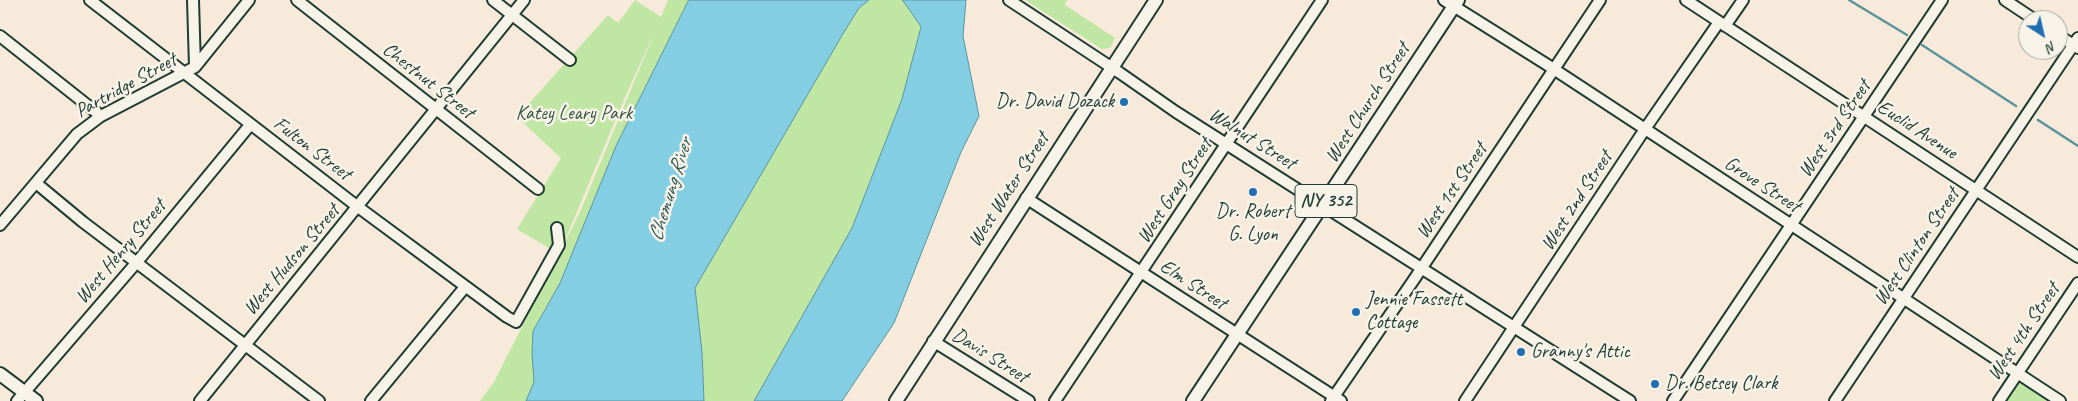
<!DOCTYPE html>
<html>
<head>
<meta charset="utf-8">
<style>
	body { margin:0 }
	#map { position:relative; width:2078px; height:401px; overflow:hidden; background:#f7eada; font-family:Caveat,sans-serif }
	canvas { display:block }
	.north { position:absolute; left:2018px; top:10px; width:50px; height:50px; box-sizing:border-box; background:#f7f3e8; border:1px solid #a1aaa0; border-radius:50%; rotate:145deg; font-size:14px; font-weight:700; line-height:20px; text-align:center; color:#1f3d34 }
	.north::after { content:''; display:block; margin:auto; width:18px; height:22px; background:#1f6fb2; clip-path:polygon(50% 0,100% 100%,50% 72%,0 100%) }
</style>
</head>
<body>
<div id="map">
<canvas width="2078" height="401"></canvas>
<div class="north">N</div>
</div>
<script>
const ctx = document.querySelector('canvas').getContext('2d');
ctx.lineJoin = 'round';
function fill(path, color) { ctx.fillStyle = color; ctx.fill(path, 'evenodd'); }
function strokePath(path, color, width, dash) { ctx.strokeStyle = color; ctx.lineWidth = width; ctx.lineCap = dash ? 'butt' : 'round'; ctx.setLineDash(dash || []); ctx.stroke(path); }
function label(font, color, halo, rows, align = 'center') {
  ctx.font = font + ' Caveat,sans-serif'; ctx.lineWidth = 5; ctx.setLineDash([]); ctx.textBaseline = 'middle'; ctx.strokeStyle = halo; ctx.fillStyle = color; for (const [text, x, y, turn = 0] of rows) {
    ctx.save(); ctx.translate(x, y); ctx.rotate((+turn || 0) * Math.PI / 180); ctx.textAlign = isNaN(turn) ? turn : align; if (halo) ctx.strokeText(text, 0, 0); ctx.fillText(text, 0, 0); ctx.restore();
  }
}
fill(new Path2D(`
	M635,0L661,17L668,0H689L616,146L560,283L533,330L532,353L534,382L526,401H480L494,382L559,254L517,229L561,158L517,117L608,15L618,23ZM656,29L580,212L560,252L626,95Z
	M869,0H903L921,27L902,99L852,228L754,401H704L702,352L695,288L844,32L859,8Z
	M1025,0H1067L1065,5L1115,38L1110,48L1102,49Z
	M2019,382L2047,401H2006Z`), '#bfe6a2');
const water = new Path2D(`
	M689,0H869L859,8L844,32L695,288L702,352L704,401H526L534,382L532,353L533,331L560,283L616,146Z
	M903,0H966L963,36L979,116L961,152L894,323L842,401H754L852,228L902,99L921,27Z`);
fill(water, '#83cee3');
strokePath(water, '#5b949d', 1);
strokePath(new Path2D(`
	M1849,0L1907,35
	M1922,45L2016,106
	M2038,120L2078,146`), '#5b949d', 2.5);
const minor = new Path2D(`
	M90,0L358,207L507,317L516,322L559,245L557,228
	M193,0L195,67
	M297,0L538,189
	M493,0L570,60
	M1009,0L1120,73L1176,112L1630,401
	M1444,0L1546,64L2060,401
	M1686,0L2078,257
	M2005,0L2035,20
	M1725,26L1743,0
	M2058,35L2078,48
	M0,36L101,116
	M36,183L83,222L319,401
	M1026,198L1341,401
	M0,225L77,134L101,116L195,67L249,0
	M933,341L1029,401
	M17,401L137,262L250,125
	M200,401L524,0
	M371,401L465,287
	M1055,401L1322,0
	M1331,401L1415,278L1600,0
	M1465,401L1645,129L1719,22
	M1673,401L1942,0
	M1835,401L2078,38
	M1999,401L2078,283`);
const major = new Path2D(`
	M0,374L36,401
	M896,401L1156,0
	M1193,401L1458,0`);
strokePath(minor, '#1f3d34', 14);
strokePath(major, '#1f3d34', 16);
strokePath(minor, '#f7f3e8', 10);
strokePath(major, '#f7f3e8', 12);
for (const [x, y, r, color] of [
	[1124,102,5,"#1f6fb2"],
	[1253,192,5,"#1f6fb2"],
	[1356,312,5,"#1f6fb2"],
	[1521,352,5,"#1f6fb2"],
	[1655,384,5,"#1f6fb2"]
]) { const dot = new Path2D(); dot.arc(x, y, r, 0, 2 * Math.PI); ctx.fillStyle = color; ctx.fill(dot); strokePath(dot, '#f7f3e8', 2); }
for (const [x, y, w] of [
	[1326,201,62]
]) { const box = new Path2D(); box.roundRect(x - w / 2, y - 16.5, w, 33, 4); ctx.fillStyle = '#f7f3e8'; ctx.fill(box); strokePath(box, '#1f3d34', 1); }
label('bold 19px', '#1f3d34', null, [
	["NY 352",1326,201]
]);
label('20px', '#1f3d34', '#f7f3e8', [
	["Chestnut Street",428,81,38],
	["Partridge Street",126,86,-29],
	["West Church Street",1368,103,-57],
	["West 3rd Street",1835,129,-56],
	["Euclid Avenue",1917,130,33],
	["Walnut Street",1252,139,32],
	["Fulton Street",312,149,37],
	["Grove Street",1762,185,33],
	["West Water Street",1009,190,-57],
	["West Gray Street",1175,191,-57],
	["West 1st Street",1452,191,-56],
	["West 2nd Street",1577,201,-57],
	["West Clinton Street",1917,247,-56],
	["West Henry Street",121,252,-50],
	["West Hudson Street",292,260,-50],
	["Elm Street",1193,285,33],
	["West 4th Street",2024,332,-56],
	["Davis Street",990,356,32]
]);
label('20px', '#1f3d34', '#f7f3e8', [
	["Dr. David Dozack",1114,102,"right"],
	["Dr. Robert",1253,212,"center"],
	["G. Lyon",1253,235,"center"],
	["Jennie Fassett",1366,300],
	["Cottage",1366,323],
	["Granny's Attic",1531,352],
	["Dr. Betsey Clark",1665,384]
], 'left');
label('20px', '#375644', '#f7f3e8', [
	["Katey Leary Park",574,114]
]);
label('italic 21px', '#335a57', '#f7f3e8', [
	["Chemung River",671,190,-73]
]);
</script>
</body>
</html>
